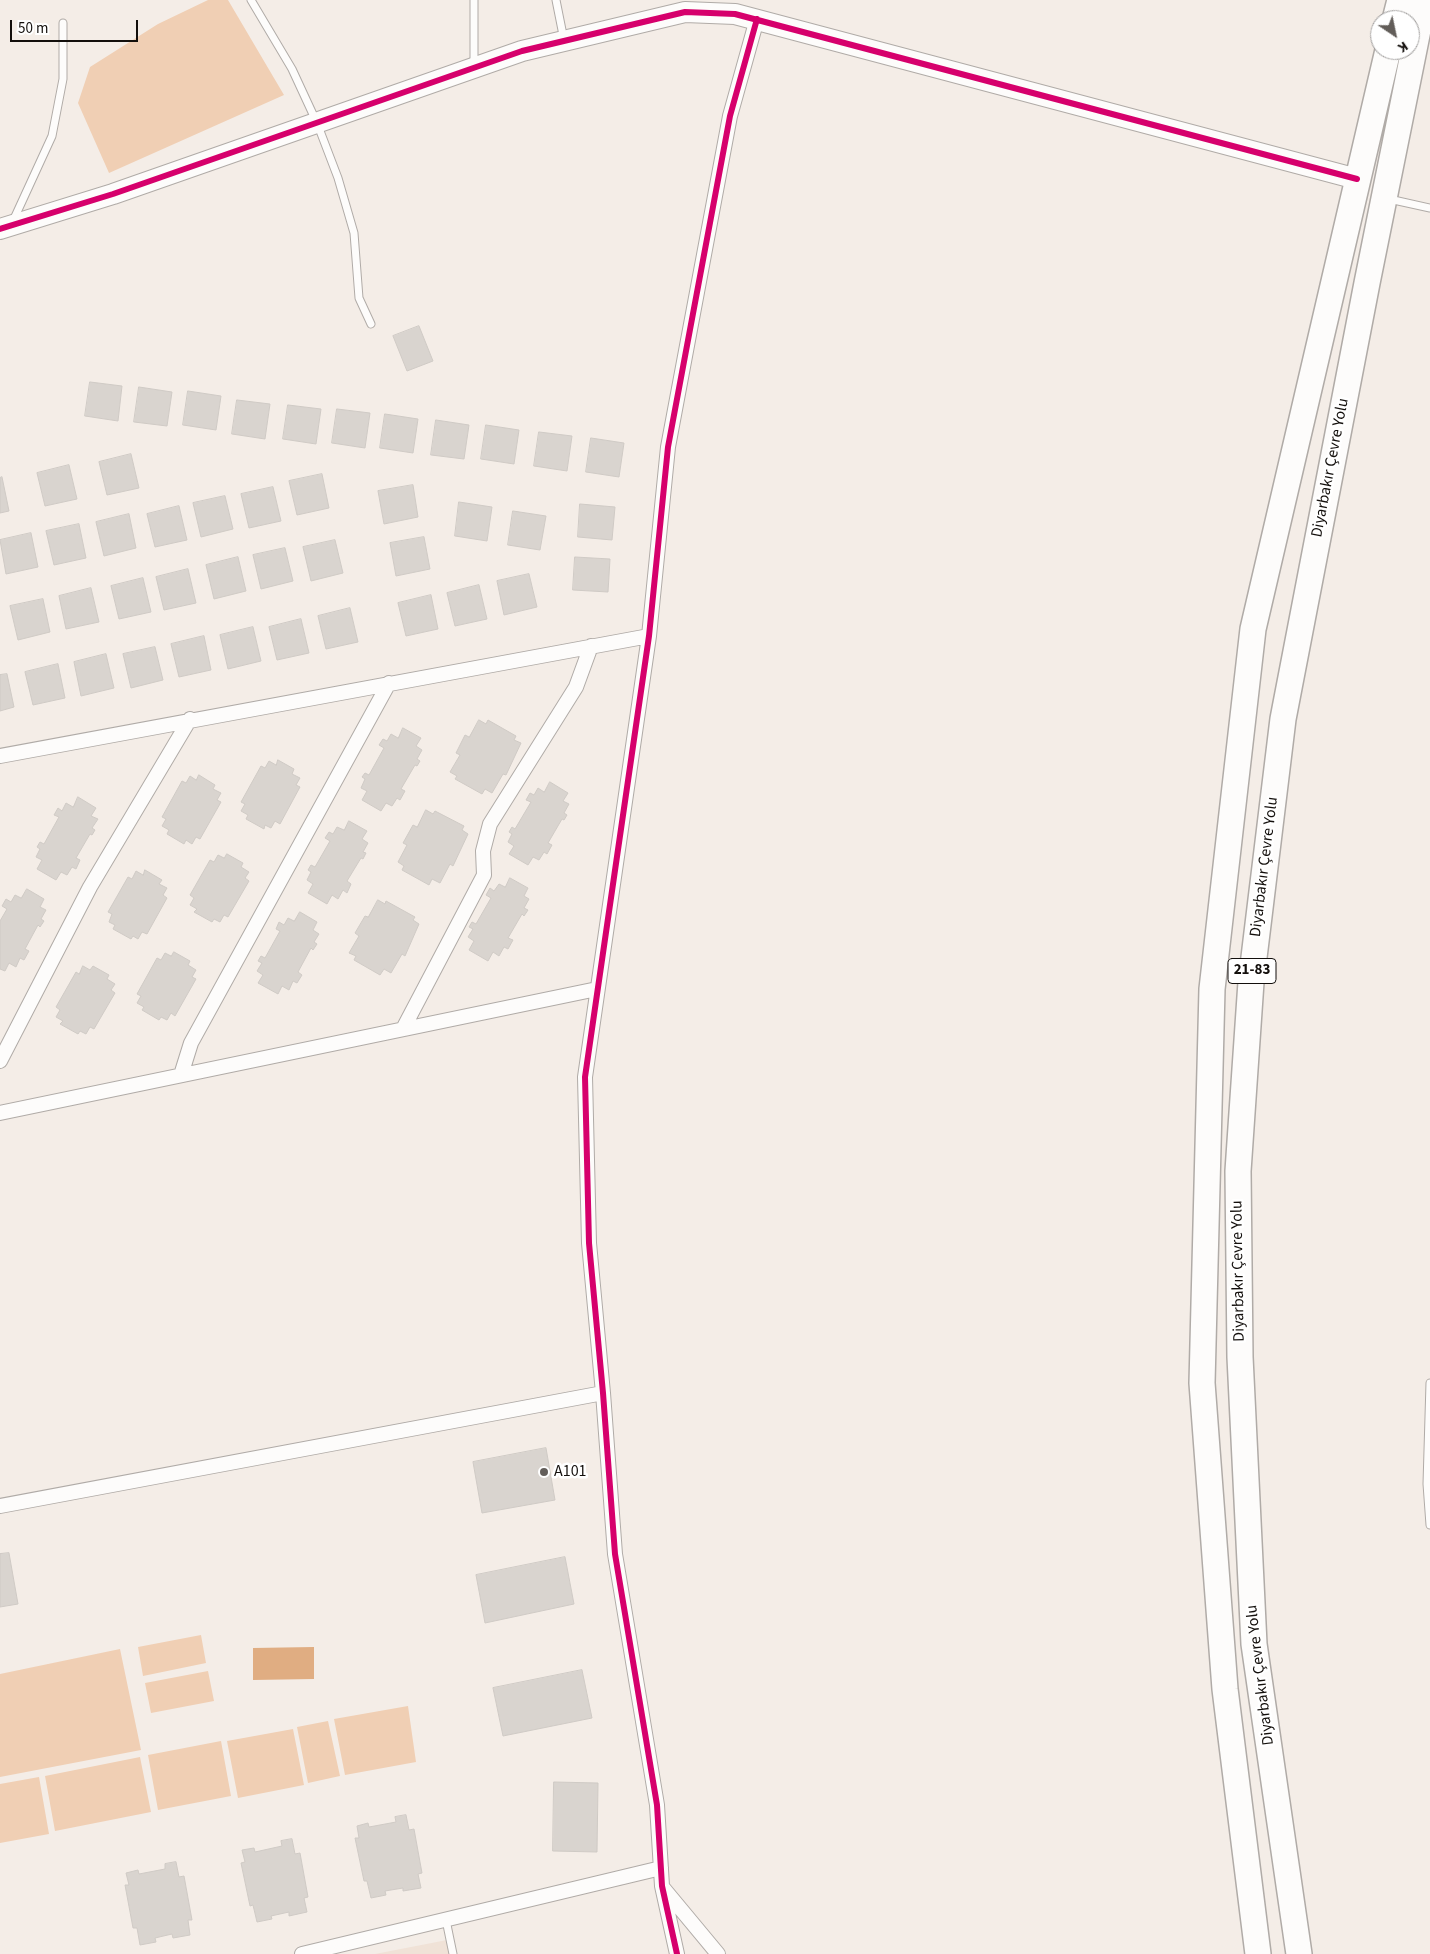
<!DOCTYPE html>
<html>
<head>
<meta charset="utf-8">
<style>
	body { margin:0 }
	#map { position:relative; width:1430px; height:1954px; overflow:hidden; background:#f4ede7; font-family:"Source Sans 3",sans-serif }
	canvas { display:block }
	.north { position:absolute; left:1370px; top:10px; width:50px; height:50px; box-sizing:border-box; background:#fff; border:1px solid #a19f9e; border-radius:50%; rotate:146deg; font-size:14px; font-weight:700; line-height:20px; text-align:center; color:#130f0c }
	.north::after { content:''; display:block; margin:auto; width:18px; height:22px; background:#625d59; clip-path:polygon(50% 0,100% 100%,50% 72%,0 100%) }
	.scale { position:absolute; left:10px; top:20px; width:128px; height:22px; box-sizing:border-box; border:2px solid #130f0c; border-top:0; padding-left:6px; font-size:15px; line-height:18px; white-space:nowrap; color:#130f0c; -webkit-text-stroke:4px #fff; paint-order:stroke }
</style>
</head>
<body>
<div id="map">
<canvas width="1430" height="1954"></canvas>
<div class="north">K</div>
<div class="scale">50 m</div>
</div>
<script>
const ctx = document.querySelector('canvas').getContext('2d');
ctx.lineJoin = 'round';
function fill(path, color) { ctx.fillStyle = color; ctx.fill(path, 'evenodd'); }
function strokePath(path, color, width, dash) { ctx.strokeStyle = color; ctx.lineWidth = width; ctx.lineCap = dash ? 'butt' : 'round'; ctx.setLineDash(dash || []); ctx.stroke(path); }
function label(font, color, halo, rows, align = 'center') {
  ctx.font = font + ' "Source Sans 3",sans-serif'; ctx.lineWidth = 5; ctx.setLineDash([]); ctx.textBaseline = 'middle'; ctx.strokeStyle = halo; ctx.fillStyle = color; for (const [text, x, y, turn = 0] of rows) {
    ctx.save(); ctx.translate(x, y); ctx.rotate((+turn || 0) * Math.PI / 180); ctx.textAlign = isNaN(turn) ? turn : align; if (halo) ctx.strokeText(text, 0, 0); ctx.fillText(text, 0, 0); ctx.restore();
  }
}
fill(new Path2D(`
	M447,1940L450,1954H375Z`), '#f0e2d7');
fill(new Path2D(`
	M208,0H228L284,95L109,173L78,103L90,67L158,24Z
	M201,1635L206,1663L143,1676L138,1647Z
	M120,1649L141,1750L0,1777V1674Z
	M208,1671L214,1701L151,1713L145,1683Z
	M408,1706L416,1762L345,1775L334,1719Z
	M328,1721L340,1776L308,1783L297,1727Z
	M293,1729L304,1785L238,1798L227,1741Z
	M221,1741L231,1796L158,1810L148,1755Z
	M140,1757L151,1812L55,1831L45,1776Z
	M39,1777L49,1834L0,1843V1784Z`), '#f0cfb4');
fill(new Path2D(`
	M314,1647V1679L253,1680V1648Z`), '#e0ad82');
const building = new Path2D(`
	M419,326L433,361L407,371L393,336Z
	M90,382L122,386L118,421L85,416Z
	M139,387L172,392L167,426L134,422Z
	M188,391L221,396L216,430L183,425Z
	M237,400L270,404L265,439L232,434Z
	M288,405L321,409L316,444L283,439Z
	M337,409L370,413L365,448L332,443Z
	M385,414L418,419L413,453L380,448Z
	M436,420L469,425L464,459L431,455Z
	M486,425L519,430L514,464L481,459Z
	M539,432L572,436L567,471L534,466Z
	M591,438L624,443L619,477L586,472Z
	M131,454L139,488L107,495L99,462Z
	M69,465L77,499L45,506L37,473Z
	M322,474L329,508L297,515L289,481Z
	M2,477L9,511L0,513V478Z
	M413,485L418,517L384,524L378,491Z
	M273,487L281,521L249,528L241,494Z
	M225,496L233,529L201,537L193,503Z
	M459,502L492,507L487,541L455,536Z
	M580,504L615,507L612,540L578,537Z
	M179,506L187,540L155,547L147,514Z
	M513,511L546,516L540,550L508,545Z
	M129,514L136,548L104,556L96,522Z
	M79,524L86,558L54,565L46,531Z
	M31,533L38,567L6,574L0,540Z
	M424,537L430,569L396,576L390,543Z
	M335,540L343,573L311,581L303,547Z
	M285,548L293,581L261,589L253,555Z
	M238,557L246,591L214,599L206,565Z
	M575,557L610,559L608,592L573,590Z
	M188,569L196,603L164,610L156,577Z
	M529,574L537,607L504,615L497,581Z
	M143,578L151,612L119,619L111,586Z
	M479,585L487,619L455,626L447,593Z
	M91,588L99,622L66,629L59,596Z
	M431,595L438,629L406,636L398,603Z
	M43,599L50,632L18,640L10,606Z
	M350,608L358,642L326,649L318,616Z
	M301,619L309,653L277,660L269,627Z
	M253,627L261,661L228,669L220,635Z
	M204,636L211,670L179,677L171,644Z
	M155,647L163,680L131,688L123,654Z
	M106,654L114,688L81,696L74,662Z
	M58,664L65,698L33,705L25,672Z
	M7,674L14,707L0,711V675Z
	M479,720L486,724L488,720L516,736L514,740L521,743L506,775L503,774L492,793L485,789L482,794L455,779L457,776L450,772L460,755L456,753L465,735L469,737Z
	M403,728L421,738L416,746L422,750L417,759L420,761L417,766L415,765L401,789L405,791L400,800L397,798L392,806L386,803L381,811L362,800L367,791L361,788L365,779L362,777L365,773L369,775L384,748L379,745L383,739L387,741L391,734L398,738Z
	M278,760L294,769L292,774L300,778L296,785L300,787L280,824L275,821L271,828L265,825L264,829L246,819L248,815L241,811L245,804L241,802L261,766L265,768L269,761L276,765Z
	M199,775L215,785L213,789L221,793L217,800L221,802L200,839L196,837L192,844L186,840L184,844L167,834L169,830L162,826L166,819L162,817L182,781L186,783L190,776L196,780Z
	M550,782L568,793L563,801L569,804L564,813L567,815L564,820L562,819L548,843L552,845L547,854L544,852L539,860L533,857L528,865L509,854L514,846L508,842L512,834L509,832L512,827L515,829L531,802L526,800L530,793L534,795L538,788L544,792Z
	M78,797L96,808L91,816L98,819L92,828L95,830L92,835L90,834L76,858L80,860L76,869L72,867L67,875L61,872L56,880L37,869L42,860L36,857L40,849L37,847L40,842L44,844L59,817L54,815L58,808L62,811L66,803L73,807Z
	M426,810L433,814L435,811L464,826L462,830L468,834L453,866L450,864L440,883L432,879L429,885L402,870L404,866L398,862L407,845L403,843L413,825L417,827Z
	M349,821L367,831L362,839L368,843L363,852L366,853L363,859L361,858L347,881L351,884L347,893L343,890L338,899L332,895L327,904L308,893L313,884L307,880L311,872L308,870L311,865L315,867L330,841L325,838L329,832L333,834L337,827L344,830Z
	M227,854L243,863L241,867L249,872L245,878L249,881L228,917L224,915L220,922L214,919L212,922L194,912L197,909L190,905L194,898L190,895L210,860L214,862L218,855L224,858Z
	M145,870L162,880L159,884L167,888L163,895L167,898L147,934L142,932L138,939L133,936L131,939L113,929L115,925L109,922L112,914L108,912L128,877L132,879L136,871L143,875Z
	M510,878L528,888L524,896L529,899L524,908L528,910L524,916L522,914L508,938L513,940L508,949L504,947L499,956L493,952L488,961L469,950L474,941L468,937L473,929L469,927L472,922L476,924L491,898L486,895L490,888L494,891L499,884L505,887Z
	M27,889L44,899L40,907L46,910L41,919L44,921L40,927L38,925L25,949L29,951L24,960L20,958L16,967L9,963L5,971L0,969V921L7,909L2,906L6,899L11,902L15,895L21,898Z
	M378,900L385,904L386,901L415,917L413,920L419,924L405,956L402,954L391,973L384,969L380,975L354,960L356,956L349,953L359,936L355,933L365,916L368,917Z
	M300,912L317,922L313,930L319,934L314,942L317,944L313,950L311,948L298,972L302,975L297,983L293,981L289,990L282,986L278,994L258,983L263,975L257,971L262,963L258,961L261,956L265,958L280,931L276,929L279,922L284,925L288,918L294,921Z
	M174,952L190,961L188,965L196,970L192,977L196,979L175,1016L171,1013L167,1020L161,1017L159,1020L142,1010L144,1007L137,1003L141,996L137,994L157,958L161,960L165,953L171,956Z
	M83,966L90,970L93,966L109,975L107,979L115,984L111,990L115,993L94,1029L90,1027L86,1034L80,1031L78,1034L60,1024L63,1021L56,1017L60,1010L56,1007L76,972L79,974Z
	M546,1448L555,1500L482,1513L473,1462Z
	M9,1553L18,1604L0,1607V1554Z
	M565,1557L574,1604L485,1623L476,1575Z
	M582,1670L592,1718L503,1736L493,1688Z
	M554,1782L598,1783L597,1852L553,1851Z
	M406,1815L409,1830L414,1829L422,1873L418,1874L421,1888L403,1891V1888L385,1891L386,1895L371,1898L367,1881H364L355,1838H359L357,1826L368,1823L369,1827L396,1822L395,1817Z
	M292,1839L295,1854L300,1853L308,1897L304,1898L307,1912L289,1916V1912L271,1916L272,1919L257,1922L253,1905L250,1906L241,1863L245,1862L242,1850L254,1848L255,1852L282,1846L281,1841Z
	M176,1862L179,1877L184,1876L192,1920H188L190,1935L173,1938L172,1934L155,1938L156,1942L140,1945L137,1928H133L125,1885H129L126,1873L138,1870L139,1874L165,1869V1864Z`);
fill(building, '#d9d4cf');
strokePath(building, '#cfcac5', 1);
const lane = new Path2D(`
	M251,0L292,69L317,123L338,178L354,233L359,298L371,324
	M474,0V65
	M556,0L564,40
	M1389,199L1430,208
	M13,221L52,136L63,79V23
	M1430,1383L1427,1484L1430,1525
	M446,1920L453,1954`);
const street = new Path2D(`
	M0,756L649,636
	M403,1029L484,875L483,851L490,824L576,687L591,646
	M0,1061L90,887L190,719
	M181,1075L191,1043L389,683
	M0,1113L597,989
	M0,1506L603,1393
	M664,1889L718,1954
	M302,1954L661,1868
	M677,1954L662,1886L657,1805L615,1554L603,1393L589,1243L585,1077L649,636L668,447L730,116L757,19`);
const secondary = new Path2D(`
	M0,229L113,194L522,51L685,12L735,14L1357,179`);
const highway = new Path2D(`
	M1395,20L1400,0
	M1258,1954L1225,1689L1202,1383L1212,989L1253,629L1388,50
	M1299,1954L1254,1644L1240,1357L1238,1171L1251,982L1283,719L1367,283L1424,0`);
strokePath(lane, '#b0aba7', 9);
strokePath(street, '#b0aba7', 16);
strokePath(secondary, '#b0aba7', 22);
strokePath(highway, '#b0aba7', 28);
strokePath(lane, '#fdfcfb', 7);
strokePath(street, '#fdfcfb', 14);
strokePath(secondary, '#fdfcfb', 20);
strokePath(highway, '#fdfcfb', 25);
strokePath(new Path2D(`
	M0,229L113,194L522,51L685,12L735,14L1357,179
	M677,1954L662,1886L657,1805L615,1554L603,1393L589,1243L585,1077L649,636L668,447L730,116L757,19`), '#d6006c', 6);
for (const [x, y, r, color] of [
	[544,1472,5,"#625d59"]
]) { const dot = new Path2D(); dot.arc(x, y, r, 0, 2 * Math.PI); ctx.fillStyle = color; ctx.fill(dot); strokePath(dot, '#fff', 2); }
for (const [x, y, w] of [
	[1252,971,48]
]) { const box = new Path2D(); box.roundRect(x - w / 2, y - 12.5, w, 25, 4); ctx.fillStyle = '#fff'; ctx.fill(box); strokePath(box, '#130f0c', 1); }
label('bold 15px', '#130f0c', null, [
	["21-83",1252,971]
]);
label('16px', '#130f0c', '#fff', [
	["Diyarbakır Çevre Yolu",1331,468,-79],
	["Diyarbakır Çevre Yolu",1265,867,-83],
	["Diyarbakır Çevre Yolu",1239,1271,-91],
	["Diyarbakır Çevre Yolu",1261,1675,-97]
]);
label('16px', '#130f0c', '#fff', [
	["A101",554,1472]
], 'left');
</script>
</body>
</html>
